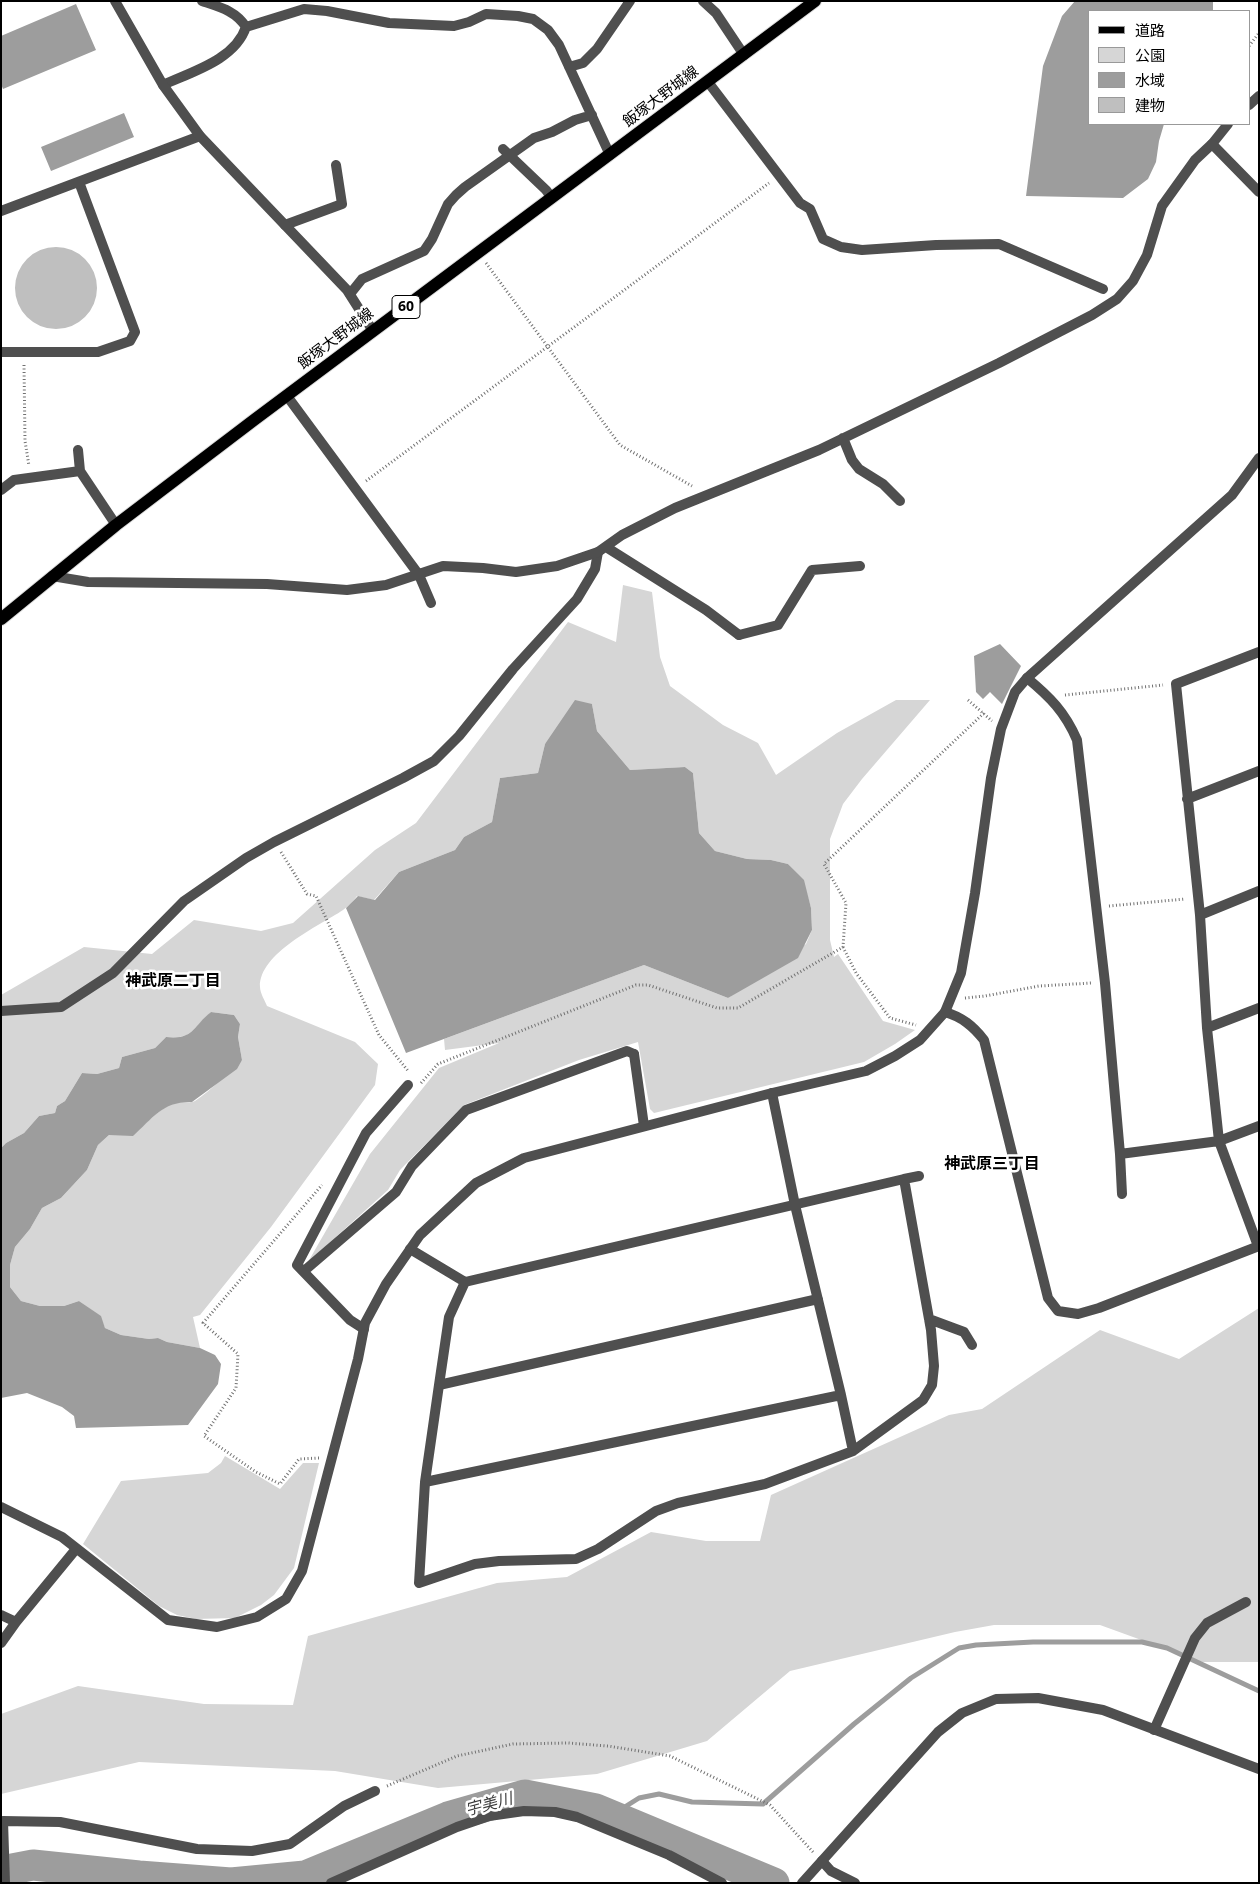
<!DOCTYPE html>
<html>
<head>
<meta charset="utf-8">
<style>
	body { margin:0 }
	#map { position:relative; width:1260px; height:1884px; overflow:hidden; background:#fff; font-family:"Noto Sans","Noto Sans JP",sans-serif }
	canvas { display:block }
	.frame { position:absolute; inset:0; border:2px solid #000; pointer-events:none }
	.legend { position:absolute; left:1088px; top:10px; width:162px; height:115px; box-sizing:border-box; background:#fff; border:1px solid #999; margin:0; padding:6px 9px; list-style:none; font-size:15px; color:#000 }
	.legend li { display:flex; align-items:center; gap:10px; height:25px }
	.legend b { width:25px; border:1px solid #999 }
</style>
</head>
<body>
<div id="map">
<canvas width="1260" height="1884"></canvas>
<div class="frame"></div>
<ul class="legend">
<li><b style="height:6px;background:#000"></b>道路</li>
<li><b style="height:14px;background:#d6d6d6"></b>公園</li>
<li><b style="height:14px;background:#9d9d9d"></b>水域</li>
<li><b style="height:14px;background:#bfbfbf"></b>建物</li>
</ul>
</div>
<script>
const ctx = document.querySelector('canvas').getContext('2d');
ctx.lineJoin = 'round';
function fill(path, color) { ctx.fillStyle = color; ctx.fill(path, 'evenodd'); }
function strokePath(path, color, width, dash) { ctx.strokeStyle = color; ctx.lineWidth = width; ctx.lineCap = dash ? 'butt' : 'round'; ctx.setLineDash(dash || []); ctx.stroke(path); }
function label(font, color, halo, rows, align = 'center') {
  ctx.font = font + ' "Noto Sans","Noto Sans JP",sans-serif'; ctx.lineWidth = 5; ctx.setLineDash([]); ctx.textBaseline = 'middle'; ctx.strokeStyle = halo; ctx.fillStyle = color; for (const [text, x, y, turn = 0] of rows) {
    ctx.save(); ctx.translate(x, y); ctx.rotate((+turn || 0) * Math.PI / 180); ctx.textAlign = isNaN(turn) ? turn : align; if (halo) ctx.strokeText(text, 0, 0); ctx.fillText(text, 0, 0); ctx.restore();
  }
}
fill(new Path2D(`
	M623,585L652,592L660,657L670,686L723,725L758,743L776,775L837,733L896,700H930L862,779L843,804L830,839V940L834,957L838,954L883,1021L915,1030L895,1044L864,1062L654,1113L650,1109L638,1042L579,1060L464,1105L400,1170L388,1190L308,1262L370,1154L439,1068L499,1043L445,1050L444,1039L644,965L728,998L806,944L812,930L811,908L803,880L788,864L771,860L747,859L715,851L699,833L693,773L685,767L630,770L597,731L592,704L545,744L538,773L500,778L492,822L464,837L455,850L399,872L374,900L357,896C353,901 349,906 343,910C319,926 259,953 260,987C260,993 265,1001 267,1006L355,1042L378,1064L375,1085L271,1227L200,1315L193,1317L200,1348L167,1342L158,1338L149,1339L121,1335L105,1328L100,1316L79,1301L64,1306H40L21,1301L10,1287V1265L15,1247L30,1229L42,1208L61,1198L87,1170L98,1145L109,1135H133C146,1124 159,1108 176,1102C182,1100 189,1104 195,1101C212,1090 227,1073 242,1060L238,1037L240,1024L234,1015L211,1012C193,1028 192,1040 166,1037L155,1048L122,1057L119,1068L97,1074L82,1073L65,1101L57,1106L55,1113L39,1116L24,1133L6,1143L1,1148V995L84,947L152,954L194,920L261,931L293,923L375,850L416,823L568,622L616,642Z
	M1259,1308V1662H1202L1100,1625H994L955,1632L790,1671L707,1741L597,1774L438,1788L335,1771L139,1762L1,1794V1714L78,1686L204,1704L293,1705L308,1636L497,1583L567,1577L651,1532L706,1541H760L771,1495L949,1415L982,1409L1100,1330L1179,1359Z
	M225,1456L280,1489L303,1463H319L294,1568L274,1595L261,1605L235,1618L196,1619L177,1615L159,1606L83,1544L121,1481L208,1473L221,1463Z`), '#d6d6d6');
fill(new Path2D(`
	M1075,1H1213V11H1089V124H1164L1159,141L1156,162L1148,179L1123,198L1026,196L1043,66L1062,16Z
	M76,4L96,50L3,89L1,84V36Z
	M124,113L134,137L51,171L41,147Z
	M1000,644L1021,666L1002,704L990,692L983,699L976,692L974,656Z
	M575,700L592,704L597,731L630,770L685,767L693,773L699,833L715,851L747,859L771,860L788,864L804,880L811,908L812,930L798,958L728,998L644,965L406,1053L346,908L358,896L375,900L399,872L455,850L464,837L492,822L500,778L538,773L545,744Z
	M211,1012L234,1015L240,1024L238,1037L242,1060L237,1069L192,1102C163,1101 153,1118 133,1136L109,1135L98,1145L87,1170L61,1198L42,1208L30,1229L15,1247L10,1265V1287L21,1301L40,1306H64L79,1301L101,1316L105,1328L121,1335L149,1339L158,1338L167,1342L200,1348L215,1355L221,1364L218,1384L188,1425L76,1428L74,1416L62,1407L27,1393L1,1398V1148L6,1143L24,1133L39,1116L55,1113L57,1106L65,1101L82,1073L97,1074L119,1068L122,1057L155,1048L166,1037C194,1040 192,1027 211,1012Z`), '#9d9d9d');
strokePath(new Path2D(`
	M612,1815L639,1798L659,1794L692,1802L763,1804L854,1724L911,1678L959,1648L976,1645L1033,1642H1142L1167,1648L1259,1691`), '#9d9d9d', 5);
strokePath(new Path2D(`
	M1,1871L33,1865L139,1876L231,1883
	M231,1883L305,1876L448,1817L525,1795L596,1809L774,1883`), '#9d9d9d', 31);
fill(new Path2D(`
	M15 288a41 41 0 1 1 82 0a41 41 0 1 1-82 0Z`), '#bfbfbf');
const primary = new Path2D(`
	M1,619L116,525L254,420L815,1`);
strokePath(primary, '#dbdbdb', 14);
strokePath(new Path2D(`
	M1249,46L1259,33
	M486,263L620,445L692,486
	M24,365L25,441L29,466
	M366,481L769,183
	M1065,695L1163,685
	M968,700L992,721
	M281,852L307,894L316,896L379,1035L409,1072
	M1109,906L1185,899
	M843,947L856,973L890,1018L916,1025
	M965,998L985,996L1039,986L1092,983
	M421,1083L438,1064L636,985H648L717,1008H738L843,947L846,903L824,864L984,713
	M319,1458L299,1459L280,1484L256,1472L204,1436L236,1388L238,1354L203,1323L322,1185
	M387,1786L457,1756L513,1744L568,1743L608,1746L670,1756L770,1805L813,1852`), '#717171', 3, [1, 2.5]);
strokePath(new Path2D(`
	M739,635L778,625L812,570L860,566
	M1,1011L61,1007L113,973L184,901L246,858L274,842L403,778L434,761L459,736L513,669L577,599L595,569L598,552
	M634,1054L644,1126`), '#4f4f4f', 10);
strokePath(new Path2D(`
	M202,1C220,7 236,11 246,27
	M703,1L716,13L744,55
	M569,67L583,63L597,49L630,1
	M708,82L800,203L810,209L823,239L841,247L862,250L936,245L999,244L1103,289
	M163,85C191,72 235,60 246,27L304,9L327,11L389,23L454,26L469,22L486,14L518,16L533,19L548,30L559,45L610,155
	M1249,105L1259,96
	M503,149L546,190L552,198
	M1,211L200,136
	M285,225L342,204L336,165
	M350,294L362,279L424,251L432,239L448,204L456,195L465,187L534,138L552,132L575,120L592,115
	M1,352H98L130,341L135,332L79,182
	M287,396L419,575L431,603
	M843,438L852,460L859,469L883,484L900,501
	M78,450L80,471L116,525
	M1,490L14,480L80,471
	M606,547L706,610L739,635
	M52,576L88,582L267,584L347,590L386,585L443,566L483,568L516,572L557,566L598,552L622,535L675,508L819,450L999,363L1092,315L1117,299L1133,281L1147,255L1162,206L1195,160L1212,144L1228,124
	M1027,678C1050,697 1065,712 1077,740L1105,983L1120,1154L1219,1141L1259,1126
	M1187,799L1259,771
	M1200,915L1259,891
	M945,1012C962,1017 973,1026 984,1040L1048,1298L1058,1311L1078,1314L1099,1308L1259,1246
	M1207,1028L1259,1008
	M772,1093L795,1205L841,1395L853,1451
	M1120,1154L1122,1194
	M904,1179L919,1176
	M1258,1246L1219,1141L1207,1028L1200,915L1176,684L1259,652
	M410,1249L465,1282L904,1179L931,1330L934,1366L932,1385L923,1400L853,1451L765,1484L678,1503L656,1511L598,1549L576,1559L499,1561L475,1564L419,1583L425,1482L439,1385L449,1317L465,1282
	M304,1271L396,1192L412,1166L466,1110L627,1051L634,1054
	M929,1319L964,1332L972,1345
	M364,1329L350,1320L297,1265L366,1133L408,1085
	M439,1385L818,1299
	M425,1482L841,1395
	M1,1615L16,1622L1,1643
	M16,1622L76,1549
	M1154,1730L1195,1638L1207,1623L1246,1602
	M822,1861L831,1871L855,1883
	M5,1883L3,1821L60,1822L197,1849L252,1851L290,1844L344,1806L375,1791
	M331,1883L457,1827L489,1816L524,1811L555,1812L577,1817L669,1855L722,1883`), '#4f4f4f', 10);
strokePath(new Path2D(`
	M115,1L163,85L200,136L347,290L373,331
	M1212,144L1259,192
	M1,1507L62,1537L168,1620L217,1627L257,1617L286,1599L302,1571L358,1359L365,1323L386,1284L420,1235L476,1183L524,1158L772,1093L866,1071L895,1056L920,1040L945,1012L961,973L975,893L991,778L1001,729L1015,692L1027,678L1232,495L1259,458
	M802,1883L938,1732L962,1713L996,1699L1038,1698L1103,1710L1259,1769`), '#4f4f4f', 10);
strokePath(primary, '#000', 12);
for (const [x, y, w] of [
	[406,307,28]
]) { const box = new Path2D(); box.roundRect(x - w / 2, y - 11.5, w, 23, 4); ctx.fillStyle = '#fff'; ctx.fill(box); strokePath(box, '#000', 1); }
label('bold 14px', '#000', null, [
	["60",406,307]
]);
label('15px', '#000', '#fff', [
	["飯塚大野城線",661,97,-37],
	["飯塚大野城線",336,339,-37]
]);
label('bold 16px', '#000', '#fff', [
	["神武原二丁目",173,981],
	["神武原三丁目",992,1164]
]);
label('italic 16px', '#3e3e3e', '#fff', [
	["宇美川",489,1805,-15]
]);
</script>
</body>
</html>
